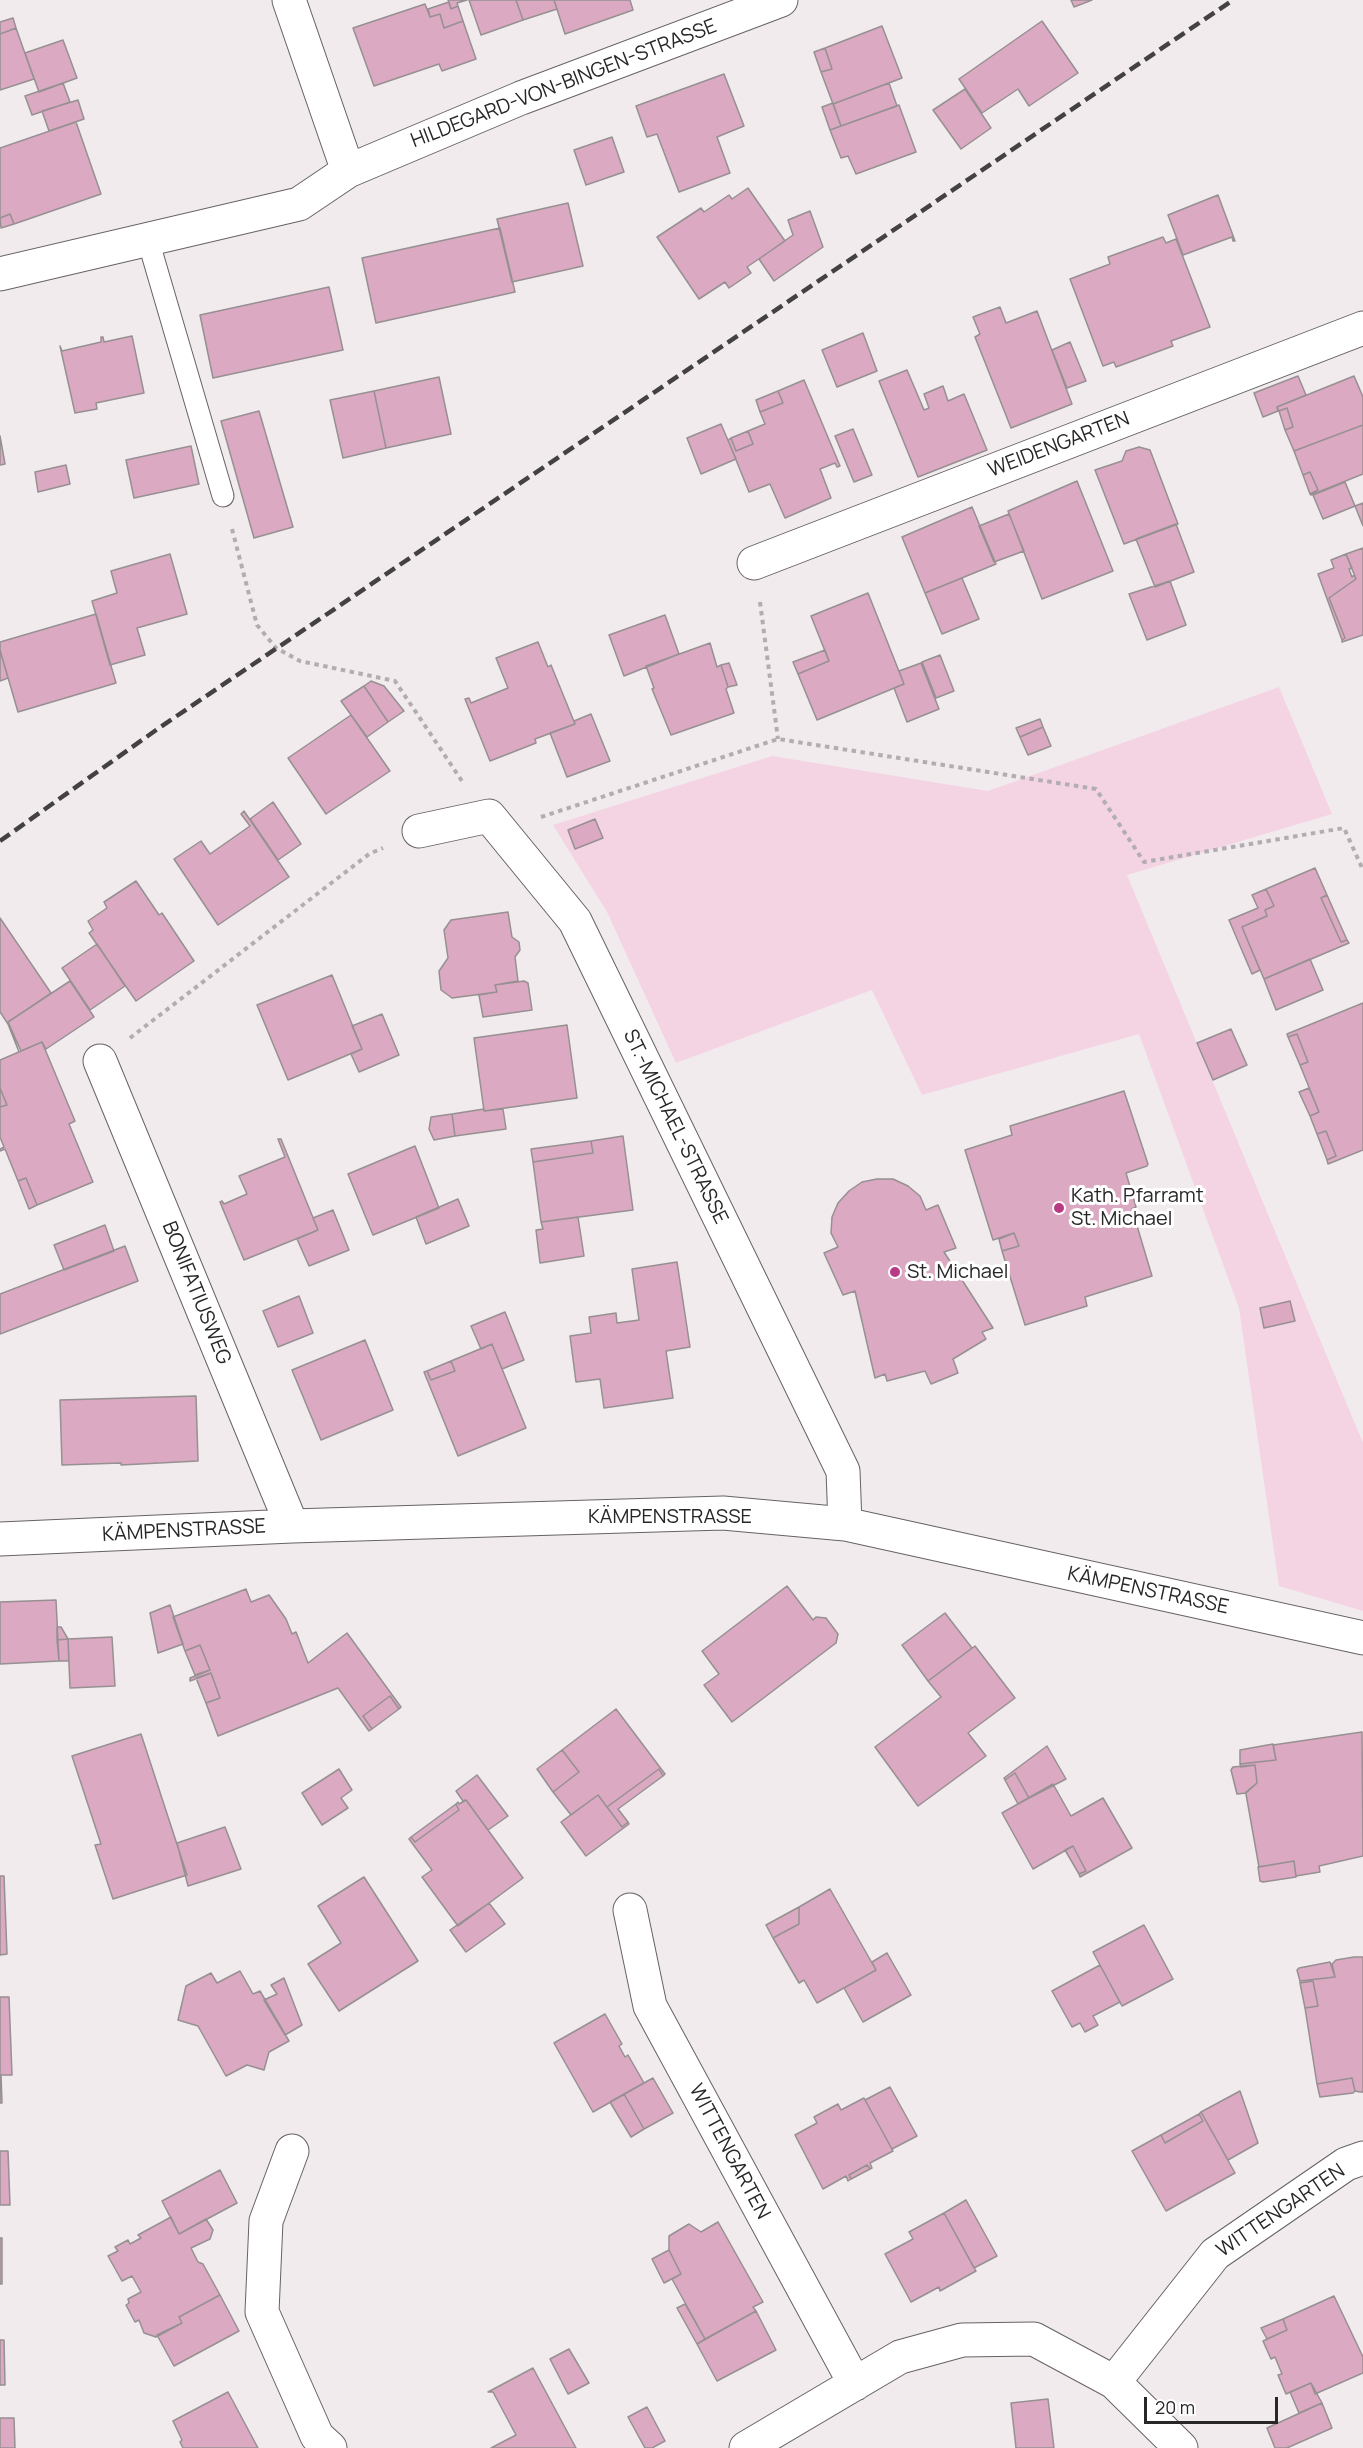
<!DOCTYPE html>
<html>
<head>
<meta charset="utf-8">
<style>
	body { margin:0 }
	#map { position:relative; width:1363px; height:2448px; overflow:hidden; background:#f1ebee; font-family:Manrope,sans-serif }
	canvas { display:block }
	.scale { position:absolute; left:1144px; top:2397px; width:134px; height:27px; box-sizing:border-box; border:3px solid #282627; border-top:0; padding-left:8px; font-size:18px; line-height:21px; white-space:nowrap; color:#282627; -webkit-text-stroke:4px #fff; paint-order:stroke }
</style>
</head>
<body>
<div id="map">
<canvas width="1363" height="2448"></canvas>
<div class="scale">20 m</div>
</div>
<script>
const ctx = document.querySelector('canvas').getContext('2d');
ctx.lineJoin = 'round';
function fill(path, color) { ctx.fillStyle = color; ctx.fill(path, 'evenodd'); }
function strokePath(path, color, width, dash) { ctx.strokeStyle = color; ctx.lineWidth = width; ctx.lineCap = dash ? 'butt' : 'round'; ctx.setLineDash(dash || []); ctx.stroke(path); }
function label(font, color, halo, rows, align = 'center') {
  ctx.font = font + ' Manrope,sans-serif'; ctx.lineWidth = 6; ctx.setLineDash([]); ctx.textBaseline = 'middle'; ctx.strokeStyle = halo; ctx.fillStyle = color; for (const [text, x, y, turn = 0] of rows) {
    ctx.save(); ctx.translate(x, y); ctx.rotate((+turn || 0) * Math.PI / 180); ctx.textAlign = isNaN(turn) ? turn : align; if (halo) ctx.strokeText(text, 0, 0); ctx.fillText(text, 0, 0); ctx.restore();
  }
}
fill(new Path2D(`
	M1279,687L1332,814L1127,875L1363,1443V1611L1279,1586L1239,1308L1139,1034L922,1095L872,990L676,1063L607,912L553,825L772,756L988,791Z`), '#f4d4e3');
const building = new Path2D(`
	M448,0H467L457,3L458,6L451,9Z
	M469,0H516L523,20L481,35Z
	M516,0H554L557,9L523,20Z
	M554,0H630L633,10L565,34Z
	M1071,0H1092L1074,7Z
	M449,2L451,9L458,6L463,21L444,28L440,14L430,17L428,9Z
	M425,4L430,17L440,14L444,28L463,21L476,59L442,71L439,64L374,86L353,28Z
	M13,18L16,28L0,34V22Z
	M1042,21L1078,73L1029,106L1018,89L982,113L959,79Z
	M882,26L902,78L833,104L821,72L832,69L825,48Z
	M16,28L34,79L0,90V34Z
	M63,40L77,78L39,92L25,53Z
	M825,48L832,69L821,72L814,52Z
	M724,74L744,126L717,137L730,173L679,192L657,134L647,137L636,106Z
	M63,83L70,102L32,115L25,96Z
	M889,83L897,106L841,126L833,104Z
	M965,89L991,128L961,149L933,110Z
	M78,100L84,119L49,131L42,111Z
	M833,103L841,126L830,130L822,107Z
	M899,105L916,152L856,174L848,156L841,158L830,130Z
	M76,122L101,194L14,224L10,214L0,218V148Z
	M612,137L624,172L586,185L574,150Z
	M748,188L785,241L747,267L751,273L729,288L725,282L699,299L657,237L701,208L704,212L729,195L732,199Z
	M1218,195L1235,241H1233L1232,237L1183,255L1168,215Z
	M568,203L583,266L512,282L497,219Z
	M810,211L823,247L774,281L759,259L793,235L788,220Z
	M10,214L14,224L1,228L0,218Z
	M500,228L515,292L376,323L362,258Z
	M1163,237L1166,243L1176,239L1210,327L1171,341L1173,346L1116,367L1114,362L1103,366L1070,279L1110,264L1108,257Z
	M329,287L343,350L213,378L200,315Z
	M1000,307L1006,323L1037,311L1072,404L1011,428L975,337L980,334L973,317Z
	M863,333L877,371L837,387L822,350Z
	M132,336L144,393L96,403L97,409L75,413L60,346L62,351L101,342V337H103L104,342Z
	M1070,342L1086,381L1067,388L1052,350Z
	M907,370L924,410L929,408L924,394L943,386L948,401L964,394L987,450L918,477L879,381Z
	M1298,376L1306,395L1277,407L1278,411L1263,417L1254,393Z
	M1354,376L1363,397V425L1294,451L1285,430L1293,427L1287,408L1279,411L1277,407Z
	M439,377L451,434L386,448L374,391Z
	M804,380L840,466L837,467L835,463L820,469L831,498L785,518L770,484L749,492L728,440L731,438L736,451L753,444L748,431L765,424L760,412L783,403L778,391Z
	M374,391L386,448L343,458L330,400Z
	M778,391L783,403L760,412L756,400Z
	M1287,408L1293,427L1285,430L1279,411Z
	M259,411L293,527L254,538L221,421Z
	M721,424L736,459L701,474L687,438Z
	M1363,425V474L1311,495L1310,494L1318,490L1310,472L1303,475L1294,451Z
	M853,429L872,475L854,482L835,436Z
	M748,431L753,444L736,451L731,438Z
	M0,436L5,464L0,465Z
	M191,446L199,484L134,498L126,460Z
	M1139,447L1150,450L1178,524L1124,544L1095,470L1122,461L1126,451Z
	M66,465L70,484L38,492L35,472Z
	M1310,472L1318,490L1310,494L1303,475Z
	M1077,481L1113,571L1042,599L1008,511Z
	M1345,482L1355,506L1323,519L1313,495Z
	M1363,503V526L1355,506Z
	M972,507L996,564L925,593L902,537Z
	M1009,514L1024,551L994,562L979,526Z
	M1176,524L1194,572L1155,587L1136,539Z
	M1363,548V635L1342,642V640L1345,638L1329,598L1356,579L1346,554Z
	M170,554L187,614L137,628L145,655L110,665L92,601L117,593L111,571Z
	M1346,554L1352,568L1349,569L1352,577L1354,575L1356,579L1329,598L1345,638L1342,640L1318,574L1334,568L1331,560Z
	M962,578L979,619L942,634L925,593Z
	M1170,581L1186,625L1147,640L1129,594Z
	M868,593L904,684L817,720L798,674L829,661L811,616Z
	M96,614L116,683L18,712L0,650V642Z
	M665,615L679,654L624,676L609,635Z
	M538,642L548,667L551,665L575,724L535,739L536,743L490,761L465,699L469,698L471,703L508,688L496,658Z
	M710,643L717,667L721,665L728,687L726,689L734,713L671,735L652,689L654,688L646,666Z
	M0,650L8,678L0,681Z
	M825,650L829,661L798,674L793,662Z
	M940,655L954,691L936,698L922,662Z
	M729,663L737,685L728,687L721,665Z
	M921,663L939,709L907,722L894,688L904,684L899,671Z
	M371,681L384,686L404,711L388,722L364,686Z
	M364,686L388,722L367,737L341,701Z
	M591,714L610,761L567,777L550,733L575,724L574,721Z
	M351,715L390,771L326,814L288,758Z
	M1040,719L1043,727L1020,737L1016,728Z
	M1043,727L1051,746L1028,755L1020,737Z
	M273,802L301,844L278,860L250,819Z
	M244,811L289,877L218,925L174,859L201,841L210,854L250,826L241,814Z
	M595,819L603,838L575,849L568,830Z
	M1315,868L1327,895L1321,898L1341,942L1347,940L1349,943L1264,979L1242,927L1267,916L1265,910L1274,906L1266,889Z
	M136,881L159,915L162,913L194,961L136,1001L89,933L93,930L88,921L107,908L104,902Z
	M1266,889L1274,906L1265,910L1267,916L1242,927L1260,970L1252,974L1229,920L1258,908L1252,895Z
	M1327,895L1347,940L1341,942L1321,898Z
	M508,912L512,937L519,942L520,950L515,957L518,981L495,985L497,992L452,998L441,990L439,971L448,958L444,930L451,920Z
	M0,918L51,993L8,1022L19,1052L8,1024L0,1012Z
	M97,944L125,986L90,1010L62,968Z
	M1310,959L1323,990L1276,1010L1264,979Z
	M332,975L362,1049L288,1080L257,1005Z
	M70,981L94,1017L46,1049L42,1042L21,1051L8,1022Z
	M524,981L528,983L532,1010L483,1017L479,995L497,992L495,985Z
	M1363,1003V1150L1328,1164L1327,1160L1336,1156L1326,1131L1317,1134L1310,1116L1319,1112L1300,1065L1308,1062L1297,1034L1288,1037L1287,1034Z
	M382,1014L399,1055L359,1072L351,1054L362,1049L352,1026Z
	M567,1025L577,1098L484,1111L474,1038Z
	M1231,1029L1247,1065L1213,1080L1197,1043Z
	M1297,1034L1308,1062L1300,1065L1288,1037Z
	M42,1042L75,1121L69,1124L93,1182L37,1205L26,1178L18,1181L5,1149L0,1151V1149L4,1147L0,1137V1107L7,1105L0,1088V1060Z
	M0,1088L7,1105L0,1107Z
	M1309,1088L1319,1112L1310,1116L1299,1092Z
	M1124,1091L1148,1164L1147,1166L1126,1173L1136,1207L1132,1209L1152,1276L1085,1297L1087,1306L1025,1325L1002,1251L1019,1246L1014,1233L993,1240L965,1150L1012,1135L1010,1126Z
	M484,1109V1111L503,1109L506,1129L455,1136L452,1114Z
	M452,1114L455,1136L434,1140L429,1129L431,1117Z
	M1326,1131L1336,1156L1327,1160L1317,1134Z
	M623,1136L633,1210L541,1222L533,1162L593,1153L591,1141Z
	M278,1139H281L318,1230L244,1260L220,1202L222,1201L224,1204L247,1194L239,1176L285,1157Z
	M591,1141L593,1153L533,1162L531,1149Z
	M415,1146L439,1208L373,1235L348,1174Z
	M26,1178L37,1205L29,1209L18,1181Z
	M877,1179H893L908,1186L920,1196L926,1210L938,1205L956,1248L944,1252L993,1328L982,1332L986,1339L953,1359L958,1373L931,1384L925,1371L887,1381L885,1374L875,1378L855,1291L843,1295L824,1253L838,1247L831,1233L832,1217L838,1203L849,1191L862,1182Z
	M458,1199L469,1226L426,1244L416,1217Z
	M333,1210L349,1250L309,1266L297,1239L318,1230L313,1218Z
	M578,1217L584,1256L540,1263L536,1230L543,1229L541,1222Z
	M105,1225L114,1251L64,1270L54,1245Z
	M1014,1233L1019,1246L1002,1251L999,1239Z
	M125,1246L138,1281L0,1334V1294Z
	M677,1262L690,1347L666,1351L673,1398L604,1408L600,1379L576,1382L570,1336L591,1333L589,1317L616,1313L617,1323L639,1320L632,1269Z
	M299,1296L313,1333L278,1347L263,1311Z
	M1290,1301L1295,1321L1264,1328L1260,1308Z
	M505,1312L524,1360L502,1369L492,1344L481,1349L471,1326Z
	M365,1340L393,1410L321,1440L292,1370Z
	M492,1344L526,1428L458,1456L424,1372L427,1371L431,1380L455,1371L451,1361Z
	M451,1361L455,1371L431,1380L427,1371Z
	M196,1396L198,1461L121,1465V1463L62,1465L60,1400Z
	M787,1586L813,1620L816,1617L826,1618L838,1634L836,1643L732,1722L704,1685L719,1674L702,1651Z
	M246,1589L251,1602L269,1595L286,1619L292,1634L296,1632L308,1663L347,1633L401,1707L399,1709L390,1696L363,1716L372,1729L369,1731L338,1688L218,1736L206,1703L220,1698L211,1673L190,1681V1678L210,1670L200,1645L185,1651L173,1617Z
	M56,1600L59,1661L0,1664V1602Z
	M170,1605L183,1644L158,1653L150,1613Z
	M945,1613L972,1648L928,1681L902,1645Z
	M57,1627H61L68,1639L57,1640Z
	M112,1637L115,1686L70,1688L68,1639Z
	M68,1639L69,1661H59L57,1640Z
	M200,1645L210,1670L195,1675L185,1651Z
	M975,1646L1015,1698L968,1733L986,1756L918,1806L875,1747L941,1697L928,1681Z
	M211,1673L220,1698L206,1703L196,1678Z
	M390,1696L399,1709L372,1729L363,1716Z
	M616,1709L665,1774L663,1776L659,1769L607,1807L598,1795L571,1815L553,1792L579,1772L562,1750Z
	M1362,1732L1363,1856L1319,1866L1320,1872L1296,1876L1294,1861L1259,1867L1246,1794V1792L1257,1783L1255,1765L1241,1767L1240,1764L1276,1760L1273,1745Z
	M141,1734L187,1875L113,1899L95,1845L101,1844L72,1756Z
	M1273,1744L1276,1760L1240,1764V1750Z
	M1047,1746L1066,1779L1029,1798L1015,1773L1005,1780L1004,1778Z
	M562,1750L579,1772L553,1792L537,1769Z
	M1255,1765L1257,1783L1246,1793L1237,1794L1231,1770L1233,1767Z
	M339,1769L352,1790L341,1798L348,1808L322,1825L302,1793Z
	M659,1769L663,1776L618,1809L628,1822L622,1827L607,1807Z
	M1015,1773L1029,1798L1018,1804L1005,1780Z
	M477,1775L508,1816L488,1830L466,1800L463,1801L456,1791Z
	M1053,1784L1071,1816L1103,1798L1132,1848L1080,1877L1079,1874L1086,1871L1073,1846L1033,1869L1002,1813Z
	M598,1795L622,1827L628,1822L629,1824L586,1856L561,1822Z
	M466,1800L523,1878L458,1926L422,1877L432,1870L409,1839L411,1837L415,1842L459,1810L456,1804L458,1802L459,1804Z
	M456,1804L459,1810L415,1842L411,1837Z
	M225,1827L241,1869L188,1886L177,1843Z
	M1073,1846L1086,1871L1079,1874L1065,1850Z
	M1294,1861L1296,1877L1263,1882L1260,1881L1258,1867Z
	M0,1876H4L7,1954L0,1955Z
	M364,1877L418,1961L339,2011L308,1964L341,1943L318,1906Z
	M830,1889L876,1970L817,2003L804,1980L799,1983L773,1938L799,1924V1907Z
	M489,1903L505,1924L466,1952L450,1930Z
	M799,1907V1924L773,1938L766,1925Z
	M1144,1925L1173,1979L1122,2006L1093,1952Z
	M887,1953L911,1995L863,2022L844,1988L876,1970L872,1962Z
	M1354,1957H1363V2092H1360L1355,2091L1352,2078L1317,2084L1305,2008L1318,2006L1313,1981L1300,1983V1981L1335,1977L1332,1964L1336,1960Z
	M1330,1962L1335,1977L1300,1981L1297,1970L1299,1968Z
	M1100,1965L1120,2002L1093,2016L1098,2025L1085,2032L1080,2023L1072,2027L1052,1991Z
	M240,1971L253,1994L260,1991L289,2041L269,2052L264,2070L247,2065L226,2076L198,2026L178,2020L186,1986L211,1973L217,1983Z
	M284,1978L302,2025L285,2035L264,2000L277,1994L271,1985Z
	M1313,1981L1318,2006L1305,2008L1300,1983Z
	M0,1997H9L12,2075H1L2,2103H0Z
	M605,2014L622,2044L619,2046L625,2057L628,2055L644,2083L593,2112L554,2043Z
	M653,2078L673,2113L644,2129L624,2094Z
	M1352,2078L1355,2091L1353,2093L1320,2097L1317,2084Z
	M890,2087L917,2136L892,2149L865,2100Z
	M1240,2091L1258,2143L1228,2160L1201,2112Z
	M624,2094L644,2129L631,2137L610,2102Z
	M864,2098L893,2151L870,2163L872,2168L870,2169L867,2165L849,2175L851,2179L848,2181L846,2176L823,2189L795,2135L817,2123L814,2117L838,2104L841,2110Z
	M1201,2112L1235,2173L1166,2211L1132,2151L1161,2135L1165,2143L1203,2121L1199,2114Z
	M1199,2114L1203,2121L1165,2143L1161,2135Z
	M0,2151H8L10,2205H0Z
	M867,2165L870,2169L851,2179L849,2175Z
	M220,2170L237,2203L179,2234L162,2201Z
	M966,2200L997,2256L974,2268L944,2213Z
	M944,2213L976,2271L940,2291L939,2287L911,2302L885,2254L913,2239L909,2232Z
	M171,2217L179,2234L206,2219L213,2230L210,2239L191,2248L198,2262L203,2264L220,2295L179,2317L182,2323L156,2337L144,2333L139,2320L135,2322L126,2305L129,2303L128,2299L141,2292L132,2276L122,2281L108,2256L118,2251L115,2247L128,2240L130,2244L141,2238L138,2235Z
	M718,2222L763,2302L753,2307L756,2311L705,2339L672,2279L681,2274L669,2250V2236L689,2224L701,2232Z
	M0,2238H2V2284H0Z
	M669,2250L681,2274L664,2283L652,2259Z
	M220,2295L239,2331L174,2366L157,2335L182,2323L179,2317Z
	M1334,2296L1363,2357V2373L1315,2394L1311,2383L1286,2394L1278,2375L1282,2374L1275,2357L1271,2359L1263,2341L1287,2330L1283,2319Z
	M685,2304L705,2339L697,2344L677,2308Z
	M756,2311L776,2350L717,2381L697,2344Z
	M1283,2319L1287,2330L1267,2339L1261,2328Z
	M0,2340H4L5,2385H0Z
	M569,2349L589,2383L568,2394L550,2359Z
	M533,2368L576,2448H491L516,2435L493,2392H488Z
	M1311,2383L1322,2403L1299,2413L1290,2392Z
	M228,2392L258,2448H183L180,2442L182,2440L173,2421Z
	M1048,2399L1054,2448H1016L1011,2403Z
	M1322,2403L1332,2428L1287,2448H1275L1267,2428Z
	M647,2407L665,2441L652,2448H645L628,2417Z
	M0,2418H14L15,2448H0Z`);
fill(building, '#dba9c1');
strokePath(building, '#969092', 1.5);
const service = new Path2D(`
	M148,240L223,496`);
const minor = new Path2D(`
	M348,171L521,98L781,0
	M0,274L299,204L348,171L289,0
	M754,563L1363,328
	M419,831L489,816L575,921L843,1471L845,1524
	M100,1061L292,1526
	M0,1539L292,1526L723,1513L845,1524L1363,1638
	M630,1910L650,2006L855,2384
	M292,2151L266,2221L262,2312L317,2436L330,2448
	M1114,2382L1215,2254L1346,2164L1363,2158
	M746,2448L900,2357L962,2340L1034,2339L1114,2382L1181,2448`);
strokePath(service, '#676264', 23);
strokePath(minor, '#676264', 35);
strokePath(new Path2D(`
	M232,529L257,625L276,648L300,661L395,681L462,781
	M760,602L778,739
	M541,817L778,739L1096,789L1144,862L1344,828L1363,870
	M130,1038L369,854L383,848`), '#b2adb0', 4, [4.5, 4.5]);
strokePath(service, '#fff', 21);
strokePath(minor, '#fff', 33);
strokePath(new Path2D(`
	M0,841L159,728L1233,0`), '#444143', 4.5, [12, 6]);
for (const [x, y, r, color] of [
	[1059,1208,6,"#b83985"],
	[895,1272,6,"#b83985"]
]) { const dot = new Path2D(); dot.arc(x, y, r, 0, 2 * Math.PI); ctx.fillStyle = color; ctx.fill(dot); strokePath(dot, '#fff', 2); }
label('20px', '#282627', '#fff', [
	["HILDEGARD-VON-BINGEN-STRASSE",564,84,-21],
	["WEIDENGARTEN",1059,445,-21],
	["ST.-MICHAEL-STRASSE",675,1127,64],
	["BONIFATIUSWEG",196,1293,68],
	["KÄMPENSTRASSE",670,1517],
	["KÄMPENSTRASSE",184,1531,-3],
	["KÄMPENSTRASSE",1148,1591,12],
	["WITTENGARTEN",729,2152,62],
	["WITTENGARTEN",1281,2211,-34]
]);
label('20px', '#282627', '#fff', [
	["Kath. Pfarramt",1071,1196],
	["St. Michael",1071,1219],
	["St. Michael",907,1272]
], 'left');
</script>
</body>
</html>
